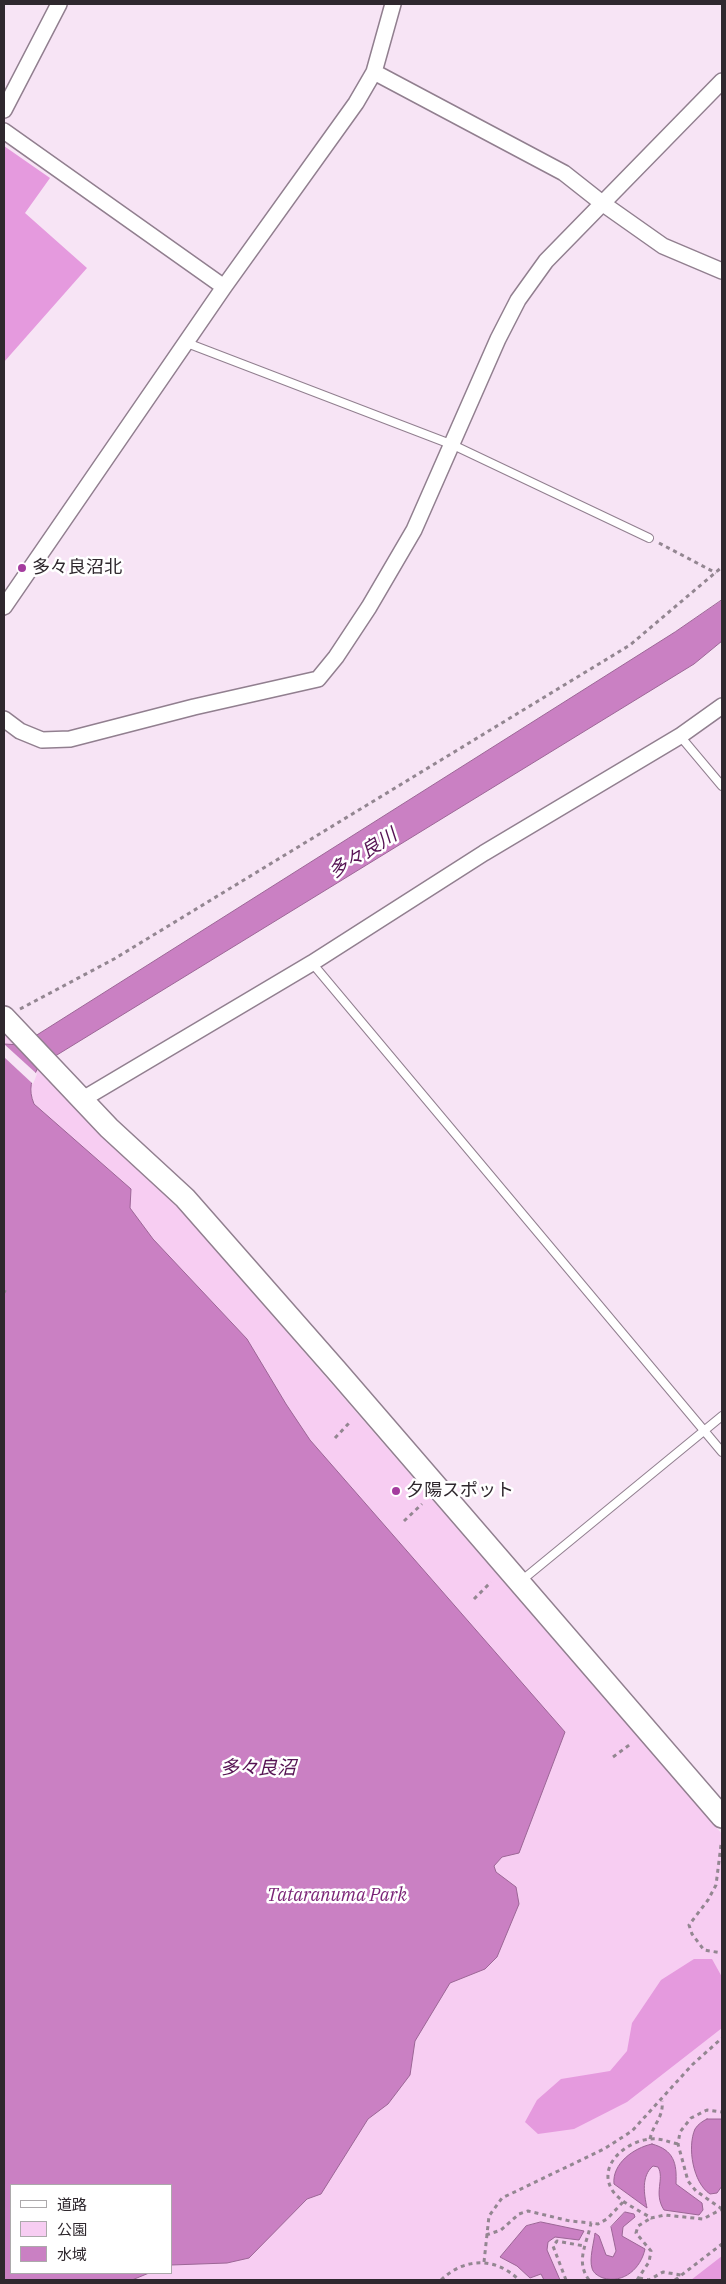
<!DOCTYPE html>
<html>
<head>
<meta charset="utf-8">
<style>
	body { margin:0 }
	#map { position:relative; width:726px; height:2284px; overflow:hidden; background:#f7e4f5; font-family:"IBM Plex Serif","Noto Sans JP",serif }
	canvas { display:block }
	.frame { position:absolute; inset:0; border:5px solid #2f282e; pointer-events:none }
	.legend { position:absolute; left:10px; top:2184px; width:162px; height:90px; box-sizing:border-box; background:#fff; border:1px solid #aca9ab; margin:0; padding:6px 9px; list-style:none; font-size:15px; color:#2f282e }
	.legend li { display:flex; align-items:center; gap:10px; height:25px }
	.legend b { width:25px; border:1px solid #aca9ab }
</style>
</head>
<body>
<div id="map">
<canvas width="726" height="2284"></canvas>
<div class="frame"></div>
<ul class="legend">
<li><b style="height:6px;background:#fff"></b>道路</li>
<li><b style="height:14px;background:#f7cdf2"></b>公園</li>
<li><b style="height:14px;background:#ca80c3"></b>水域</li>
</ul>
</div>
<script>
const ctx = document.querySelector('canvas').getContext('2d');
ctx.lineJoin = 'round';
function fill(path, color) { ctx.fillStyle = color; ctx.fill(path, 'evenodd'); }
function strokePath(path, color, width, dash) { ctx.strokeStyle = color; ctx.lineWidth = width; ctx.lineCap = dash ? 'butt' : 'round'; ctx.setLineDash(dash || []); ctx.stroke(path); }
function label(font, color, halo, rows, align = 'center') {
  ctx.font = font + ' "IBM Plex Serif","Noto Sans JP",serif'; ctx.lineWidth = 5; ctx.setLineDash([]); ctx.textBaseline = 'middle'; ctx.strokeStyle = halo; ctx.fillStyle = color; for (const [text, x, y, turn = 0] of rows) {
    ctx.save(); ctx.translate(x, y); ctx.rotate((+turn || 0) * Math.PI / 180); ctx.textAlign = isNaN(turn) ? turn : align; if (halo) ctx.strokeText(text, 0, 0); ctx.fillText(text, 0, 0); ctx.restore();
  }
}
fill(new Path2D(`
	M4,1034L17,1042L187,1217L722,1834V2280H4ZM11,2185H171V2273H11Z`), '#f7cdf2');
fill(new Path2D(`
	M4,146L50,178L25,213L87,268L4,362Z
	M694,1959H712L722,1977V2028L627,2102L574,2129L538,2134L525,2122L537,2100L561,2079L610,2071L627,2051L632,2023L661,1980Z
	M722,2256V2280H691Z`), '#e59ade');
const water = new Path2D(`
	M722,600V641L694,664L39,1066C31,1080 28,1089 34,1104L131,1189L130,1208L153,1239L247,1339L286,1404L310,1440L565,1732L519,1853L502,1857L494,1866L496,1872L516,1887L519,1904L497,1957L485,1969L450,1983L415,2041L410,2075L388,2104L368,2119L321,2194L307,2199L249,2258L227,2263L171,2265V2185H11V2273H149L132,2280H4V1044L21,1045L675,632Z
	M707,2119H721L722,2121V2186L717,2193L710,2194C693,2183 687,2147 695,2129C698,2124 703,2121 707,2119Z
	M652,2144C674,2150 677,2163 676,2184L702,2203L703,2210L699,2215L664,2210C653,2193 665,2179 658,2167L653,2166C641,2176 644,2194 647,2208L614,2184C612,2164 633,2148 652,2144Z
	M625,2212L634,2214L635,2217L623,2227L622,2236L645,2249C641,2268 624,2284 603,2278C598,2276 593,2273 592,2268C589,2259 594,2242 595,2233L599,2236L606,2255L613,2257L616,2251L611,2227Z
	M541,2222L584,2231L579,2240L555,2237L548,2242L547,2250L560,2280H544L541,2274L530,2278L517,2266L500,2257L526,2226Z`);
fill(water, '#ca80c3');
strokePath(water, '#9c6696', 1);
fill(new Path2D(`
	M4,1044L37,1074L33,1084L4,1057Z`), '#f7e4f5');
const lane = new Path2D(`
	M187,343L453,445L649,538
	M680,736L722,786
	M312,963L722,1452
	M521,1581L722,1416`);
const street = new Path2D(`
	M374,72L564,173L602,203L663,246L722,271
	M4,110L59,4
	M4,131L224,287
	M4,607L224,287L356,103L374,72L393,4
	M4,719L20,731L42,740L70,739L194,707L318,679L336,657L369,607L414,530L498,339L518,300L546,261L722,81
	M83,1099L312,963L484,853L680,736L722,706`);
const secondary = new Path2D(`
	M4,1017L109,1128L185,1198L337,1371L722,1817`);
strokePath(lane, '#917f8f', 10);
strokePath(street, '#917f8f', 18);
strokePath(secondary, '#917f8f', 24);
strokePath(new Path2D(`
	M659,543L716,573
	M20,1009L114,959L630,645L722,567
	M4,1291L6,1292
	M335,1438L350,1422
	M404,1521L422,1504
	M474,1599L491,1582
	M613,1757L632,1743
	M721,1845L716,1885L708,1900L689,1925L692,1934L704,1950L722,1953
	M650,2139C653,2124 664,2117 662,2101
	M678,2144C668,2142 661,2138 651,2139C629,2140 598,2163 611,2188C617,2201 639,2210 651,2218L665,2215L703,2219L722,2209
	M722,2209L696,2191L688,2181L678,2144L680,2132L691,2118L707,2110L722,2112
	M486,2235L501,2230L519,2214L528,2211L570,2221L591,2223
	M484,2262L489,2216L502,2198L604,2149L632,2131L692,2065L722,2038
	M639,2278L649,2280L663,2272L681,2275
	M441,2280C465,2257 496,2257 519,2280
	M566,2280L553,2246L557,2241L584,2246
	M589,2280C575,2261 587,2244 591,2223L598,2224L607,2219L624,2201
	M637,2280L649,2262L651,2251L636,2233L638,2226L651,2218
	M675,2280L722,2244`), '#938691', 3, [4, 4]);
strokePath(lane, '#fff', 8);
strokePath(street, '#fff', 15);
strokePath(secondary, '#fff', 21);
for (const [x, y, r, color] of [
	[22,568,5,"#a43c9e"],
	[396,1491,5,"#a43c9e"]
]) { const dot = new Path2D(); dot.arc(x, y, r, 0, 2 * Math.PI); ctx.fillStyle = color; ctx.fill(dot); strokePath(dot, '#fff', 2); }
label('18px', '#2f282e', '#fff', [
	["多々良沼北",32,568],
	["夕陽スポット",406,1491]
], 'left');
label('italic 18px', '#7b2376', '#fff', [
	["Tataranuma Park",337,1896]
]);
label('italic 19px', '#561353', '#fff', [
	["多々良川",363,854,-32],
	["多々良沼",258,1769]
]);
</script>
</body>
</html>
